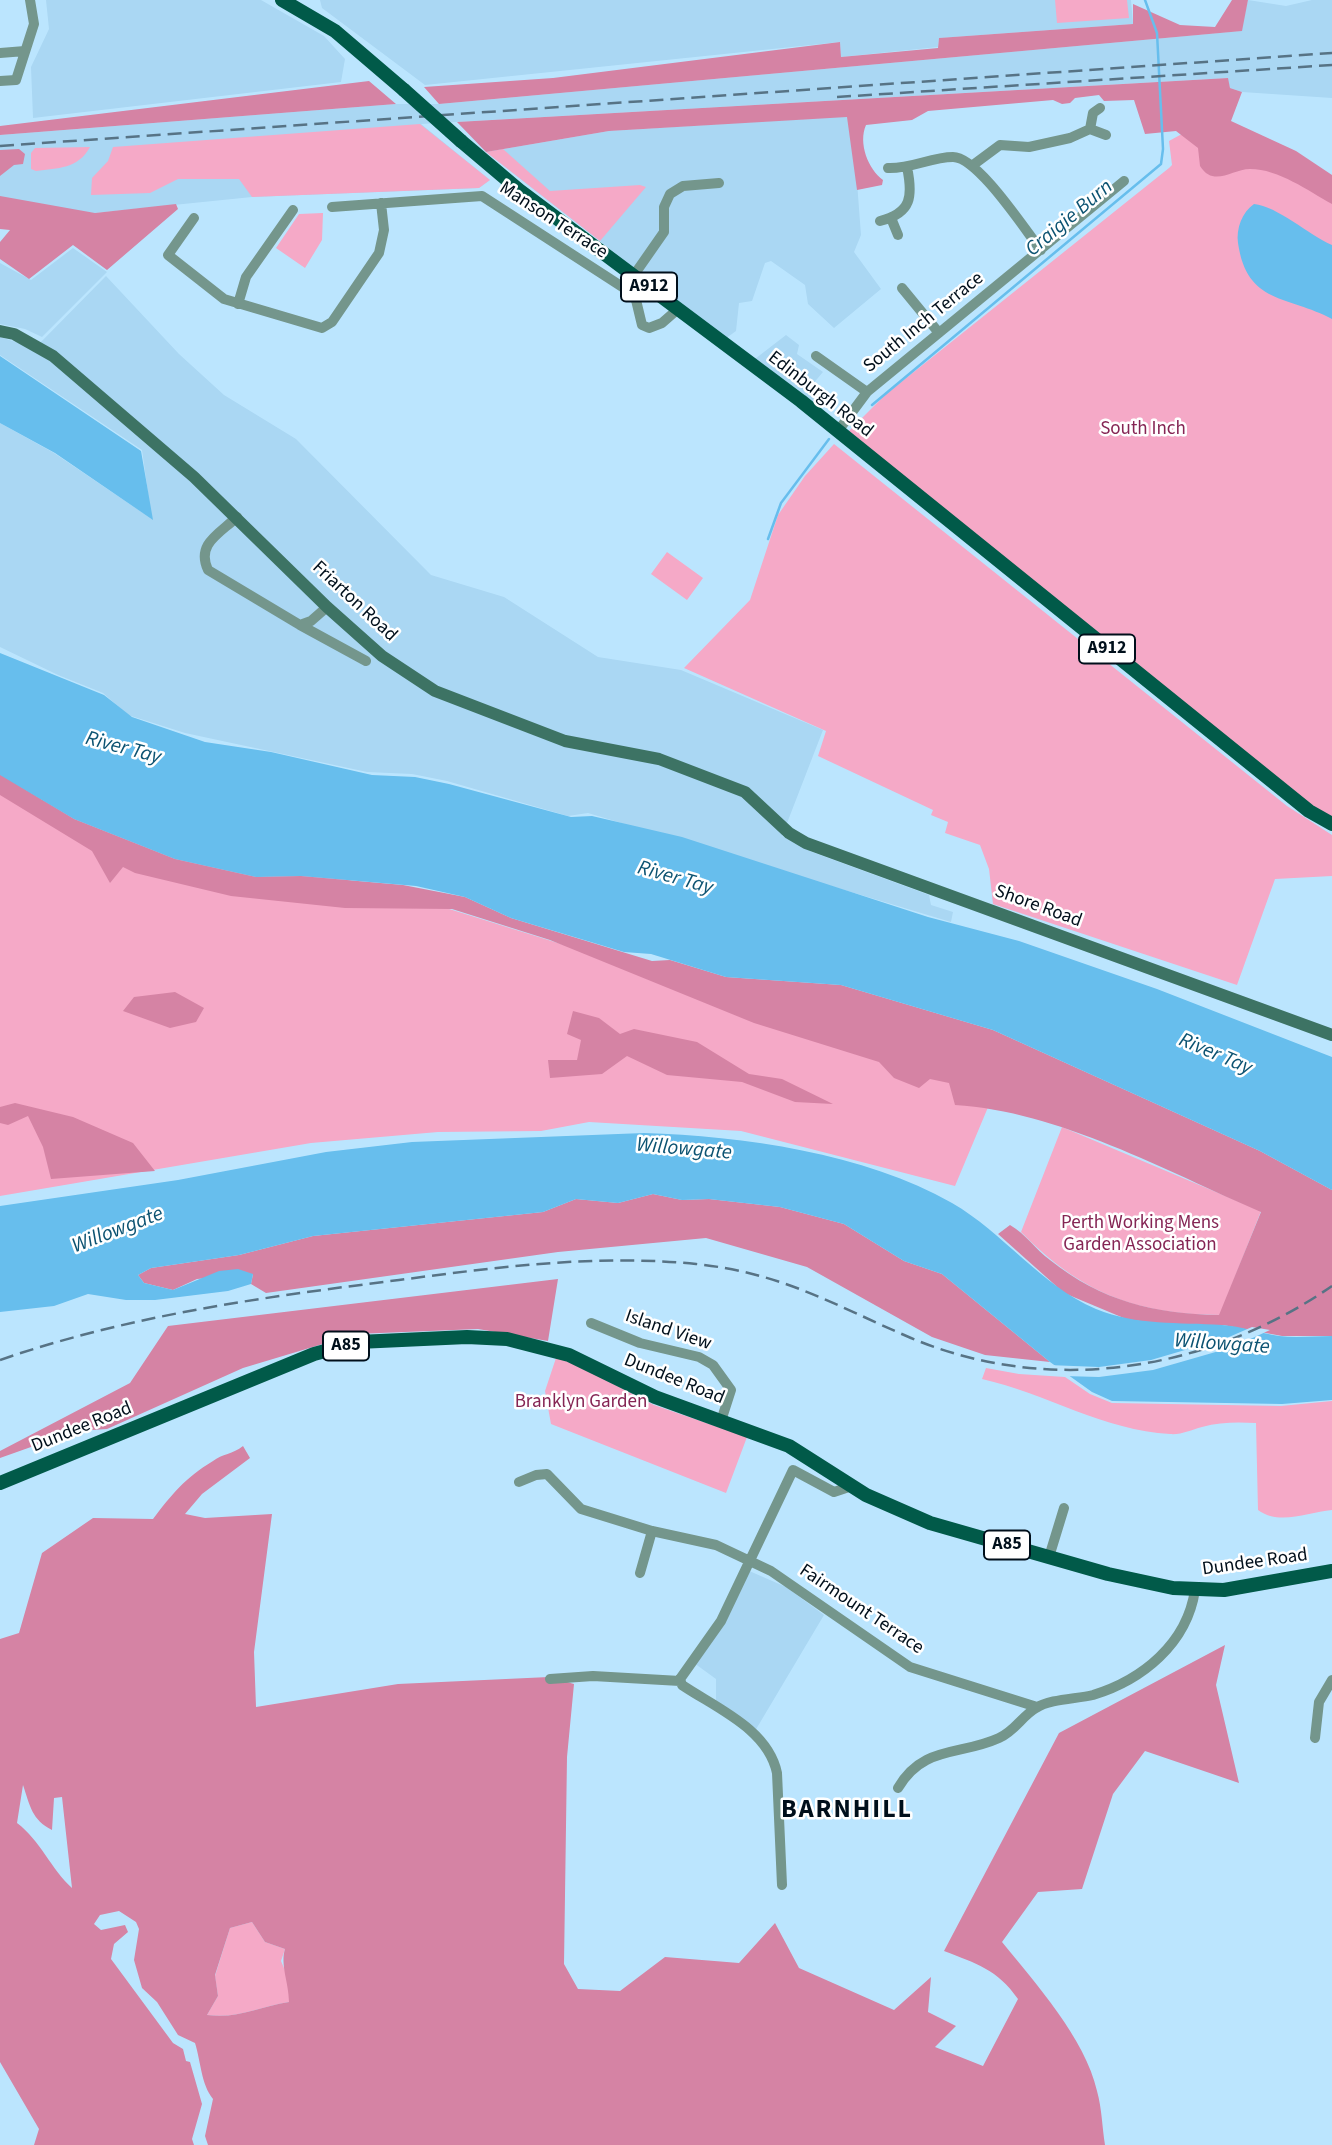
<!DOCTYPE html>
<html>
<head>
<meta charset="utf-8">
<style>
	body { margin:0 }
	canvas { display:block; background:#bbe5fe }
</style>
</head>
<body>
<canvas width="1332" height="2145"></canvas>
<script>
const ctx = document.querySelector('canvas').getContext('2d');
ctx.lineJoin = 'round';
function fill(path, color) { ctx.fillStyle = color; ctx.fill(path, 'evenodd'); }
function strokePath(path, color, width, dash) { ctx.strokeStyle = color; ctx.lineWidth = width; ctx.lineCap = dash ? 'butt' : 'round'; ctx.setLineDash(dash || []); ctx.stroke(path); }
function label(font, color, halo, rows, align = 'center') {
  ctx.font = font + ' "Source Sans 3",sans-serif'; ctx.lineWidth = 5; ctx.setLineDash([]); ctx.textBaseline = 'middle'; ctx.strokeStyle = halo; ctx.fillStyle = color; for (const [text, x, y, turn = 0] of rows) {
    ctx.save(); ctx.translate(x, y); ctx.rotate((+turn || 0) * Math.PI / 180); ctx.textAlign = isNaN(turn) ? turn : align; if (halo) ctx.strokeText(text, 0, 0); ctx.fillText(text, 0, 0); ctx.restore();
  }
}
fill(new Path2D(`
	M46,0H261L324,36L345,59L341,82L33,118L31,67L49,29Z
	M320,0H1131L1133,24L939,38L938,47L841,57L840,42L425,85L322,8Z
	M1248,0L1286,6L1312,0H1332V98L1242,92L1230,88L1227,78L421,124L490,180L479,188L252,197L95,213L0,206V135L396,104H439L1241,31Z
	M852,116L861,235L854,252L881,289L834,328L808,304L805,285L771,261L765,263L752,301L739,303L736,331L725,339L486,152L609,131Z
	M73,248L107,272L42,337L25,329L0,324V263L31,280Z
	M106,276L179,354L224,395L296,439L431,575L504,597L598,657L681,670L823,730L782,836L812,852L929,895L931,905L953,912L951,922L588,813L568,816L447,781L412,774L367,772L185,733L128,715L103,693L58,675L0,647V423L54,453L143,513L150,507L142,450L0,355V337L35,348Z
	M786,335L799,345L797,354L823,372L812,385L821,398L814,407L751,362Z
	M747,1570L786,1587L824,1615L755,1731L716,1706V1679L694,1663Z`), '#aad7f3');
fill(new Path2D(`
	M1055,0H1127L1129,18L1057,23Z
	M420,124L490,180L479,188L252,197L239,179H178L150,193L91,195L92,178L108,161L113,147Z
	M1191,129L1332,182V819L1309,811L848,432L885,395L1169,168L1172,165L1169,141Z
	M90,147C78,169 58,168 36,171L31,169V153L35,148Z
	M503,149L550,191L640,185L646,187L600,241L486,152Z
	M323,213L322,240L305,268L276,248L299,214Z
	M834,444L1287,806L1332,835V876L1275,879L1237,985L993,904L989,869L980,845L945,833L948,822L931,815L933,810L818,756L826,731L684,668L750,600L778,515L805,476Z
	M667,552L703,578L687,600L651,574Z
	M0,790L398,893L999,1081L955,1186L741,1131L589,1122L541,1131L438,1132L311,1143L0,1196Z
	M1062,1127L1261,1211L1220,1315C1135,1314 1081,1293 1021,1232Z
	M557,1355L654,1405L747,1437L726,1493L551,1424L545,1391Z
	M986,1368L1019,1374L1065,1377L1090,1394L1112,1403L1281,1406L1332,1401V1510C1308,1512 1280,1526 1258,1510L1256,1423C1237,1422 1220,1422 1202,1427C1191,1430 1181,1435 1170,1434C1105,1431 1045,1393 982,1379Z
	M252,1922L265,1942L285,1949L281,1961L289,1980V2002C258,2007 238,2019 207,2015L218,1996L215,1976L230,1928Z`), '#f5a9c7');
fill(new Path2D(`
	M1232,0H1248L1242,31L439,104L424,87L553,78L840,42L841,57L938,48L939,38L1133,24V4L1180,25L1215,27Z
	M1228,78L1230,88L1242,92L1231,121L1296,151L1332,175V204C1308,191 1279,169 1250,169C1232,169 1214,188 1200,166L1198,148L1176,131L1145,134L1134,100L1104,101L1099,95L1075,98L1070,103L1062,104L1053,100L928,111L912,120L866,125C858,143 868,169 883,180L882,185L857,190L847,117L609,131L486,152L457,122Z
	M369,81L396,104L0,135V126Z
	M19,149L25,154L23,164L14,165L0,176V150Z
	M0,196L95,213L176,204L178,209L107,270L73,245L29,279L0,259V242L10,230L0,229Z
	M0,774L74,819L175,859L256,877L301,876L403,885L465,897L511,918L652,961L670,960L726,977L841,985L993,1030L1260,1151L1332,1190V1336H1282L1223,1325H1168L1126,1319L1064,1293L998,1234L1010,1225C1026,1234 1035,1249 1050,1260C1101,1301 1155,1314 1219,1315L1261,1212C1166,1171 1058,1111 955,1105L949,1083L930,1079L919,1088L894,1078L879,1062L754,1023L550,940L452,909L345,908L231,896L135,873L123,867L110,883L92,851L0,795Z
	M175,992L204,1008L196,1022L170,1028L123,1011L134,997Z
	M573,1011L599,1018L620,1034L634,1029L697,1042L749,1074L782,1079L833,1104L795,1102L742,1082L667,1075L627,1056L602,1074L550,1078L548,1060H577L581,1040L567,1034Z
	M15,1103L73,1117L133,1143L155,1171L51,1179L43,1147L28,1116L8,1125L0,1123V1107Z
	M653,1194L682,1200L709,1199L780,1207L844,1224L904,1261L942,1274L1050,1362L985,1355L932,1337L807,1267L706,1238L558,1252L266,1293L251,1284L253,1274L197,1279L173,1290L144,1283L138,1275L151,1268L239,1255L313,1236L543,1212L576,1199L618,1203Z
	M558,1279L548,1341L478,1329L356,1334L243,1368L107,1429L76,1431L0,1458V1451L130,1383L168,1326Z
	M243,1446L250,1458L202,1494L185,1514L205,1518L272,1514L254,1652L256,1707L398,1684L549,1677L574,1684L567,1757L564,1964L578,1989L620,1991L665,1957L739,1963L775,1923L799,1968L894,2010L931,1977L928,2012L956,2026L935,2047L983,2066L1018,1999C997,1969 977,1964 944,1951L1059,1733L1225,1645L1216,1685L1239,1783L1145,1751L1113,1794L1082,1889L1038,1892L1002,1942C1036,1984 1085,2038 1097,2091C1102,2109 1102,2127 1105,2145H208L205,2136L213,2099C201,2084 201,2062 195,2043L178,2035L157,2002L142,1988L134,1960L139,1929L136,1922L119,1911L100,1915L94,1924L101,1930L125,1925L128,1932L114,1944L111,1959L173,2043L183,2049L186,2061L190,2062L202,2104L192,2139L194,2145H34L39,2129L0,2062V1639L19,1633L42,1553L93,1518L153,1519C172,1494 185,1478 213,1461C222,1454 233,1454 243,1446ZM23,1785C30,1806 32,1820 52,1830L54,1798L62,1797L72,1888C51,1869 40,1840 17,1823ZM252,1922L265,1942L285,1949C280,1965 289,1983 289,2002C258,2007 238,2019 207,2015L218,1996L215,1975L230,1928Z`), '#d583a4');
fill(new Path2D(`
	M1254,204C1277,206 1309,235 1332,245V319C1288,295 1247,305 1238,243C1236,229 1242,212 1254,204Z
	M0,356L141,451L153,520L55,453L0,423Z
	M0,653L104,695L132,717L205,742L271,752L372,775L415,777L449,784L571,817L592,816L682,837L928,917L1019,941L1157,989L1332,1057V1190L1260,1151L993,1030L841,985L726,977L651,954L624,952L511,918L465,897L416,886L301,876L256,877L175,859L74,819L0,775Z
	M644,1133C742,1136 865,1153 952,1203C1004,1233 1040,1285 1096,1309C1138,1326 1178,1322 1222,1325C1241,1326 1260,1333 1279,1336C1296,1338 1315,1336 1332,1336V1400L1282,1404L1112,1401L1092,1392L1050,1362L942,1274L904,1261L844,1224L780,1207L709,1199L682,1200L653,1194L618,1203L576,1199L543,1212L313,1236L239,1255L151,1268L138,1275L144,1283L173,1290L219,1271L238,1269L253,1274L251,1284L228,1291L155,1300H126L88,1294L54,1306L0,1312V1206L178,1180L326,1152L412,1142Z`), '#67beed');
fill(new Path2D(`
	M1252,1327L1270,1330L1233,1347L1153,1370L1099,1377L1064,1376L1048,1365L1099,1367L1151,1360L1229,1337Z`), '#bbe5fe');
strokePath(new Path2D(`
	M872,405L1161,164L1163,149L1157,33L1145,0
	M768,539L781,503L829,439`), '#67beed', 2.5);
strokePath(new Path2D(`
	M0,53L25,51
	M0,81L16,80L34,24L30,0
	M1090,129L1106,135
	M973,165L1000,145L1029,147L1070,138L1090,129L1093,113L1100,108
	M888,168C911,169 931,157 953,157C978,157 1025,230 1041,250
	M332,207L482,196L624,288L636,300L642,325L649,328L662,323L678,309
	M194,218L168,255L224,299L322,328L332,322L379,253L384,230L381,203
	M891,218L898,235
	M880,221C912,213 913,196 907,167
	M634,275L664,232V207L670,194L683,186L719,183
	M902,288L939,333
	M238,304L246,277L293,210
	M816,356L867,392
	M838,431L867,392L1124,181
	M237,517C219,534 196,544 208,570L300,625L311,621L327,607
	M300,625L366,661
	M591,1323L640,1343L699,1357L713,1365L731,1390L721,1421
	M519,1482L536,1475L547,1474L581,1509L652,1531L716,1545L771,1571L910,1667L1037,1707
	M1049,1557L1064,1508
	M640,1573L652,1531
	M550,1679L593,1676L680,1681
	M1315,1738L1319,1702L1332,1680
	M898,1788C923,1745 960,1756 999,1738C1015,1731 1022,1716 1036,1708C1050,1699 1076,1699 1093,1695C1142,1680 1187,1644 1195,1590
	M782,1885L777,1773C768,1729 716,1708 682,1685L680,1679L721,1621L793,1470L834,1492L852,1486`), '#74968c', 10);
strokePath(new Path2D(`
	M0,331L14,334L53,356L194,477L327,607L382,656L435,691L565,741L659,759L745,792L789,833L806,843L1332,1035`), '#3d7364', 12);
strokePath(new Path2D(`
	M282,0L335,31L404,90
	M461,141L519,190L801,401L1309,811L1332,824
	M0,1483L314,1354L358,1342L467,1337L507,1339L569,1355L655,1397L789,1446L866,1495L930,1523L1108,1574L1173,1588L1224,1590L1332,1571`), '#015a49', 14);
strokePath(new Path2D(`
	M837,97L1332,65
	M0,146L1332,53
	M0,1360C130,1315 264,1297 399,1280C498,1267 597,1254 696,1264C783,1273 834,1305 911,1338C1051,1397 1209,1371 1332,1286`), '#577385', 2.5, [14, 7]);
strokePath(new Path2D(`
	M404,90L461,141`), '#015a49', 14);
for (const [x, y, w] of [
	[649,287,56],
	[1107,649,56],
	[346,1346,46],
	[1007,1545,46]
]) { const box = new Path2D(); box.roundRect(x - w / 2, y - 14.5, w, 29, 5); ctx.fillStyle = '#fff'; ctx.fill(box); strokePath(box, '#000f1b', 2); }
label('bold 18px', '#000f1b', null, [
	["A912",649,287],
	["A912",1107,649],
	["A85",346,1346],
	["A85",1007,1545]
]);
label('19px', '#000f1b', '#fff', [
	["Manson Terrace",553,221,33],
	["South Inch Terrace",924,323,-39],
	["Edinburgh Road",820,395,38],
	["Friarton Road",354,602,43],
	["Shore Road",1038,907,20],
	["Island View",668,1331,19],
	["Dundee Road",674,1380,22],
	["Dundee Road",82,1428,-22],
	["Dundee Road",1255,1563,-8],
	["Fairmount Terrace",861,1610,34]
]);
label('19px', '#852554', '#fff', [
	["South Inch",1143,430],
	["Perth Working Mens",1140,1224],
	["Garden Association",1140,1246],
	["Branklyn Garden",581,1403]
]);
label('italic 21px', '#0c5372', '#fff', [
	["Craigie Burn",1070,219,-40],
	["River Tay",123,749,15],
	["River Tay",675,879,16],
	["River Tay",1215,1055,23],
	["Willowgate",684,1150,5],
	["Willowgate",118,1231,-21],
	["Willowgate",1222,1345,4]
]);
ctx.letterSpacing = '2px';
label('bold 26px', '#000f1b', '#fff', [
	["BARNHILL",847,1811]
]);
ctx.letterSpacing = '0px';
</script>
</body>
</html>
